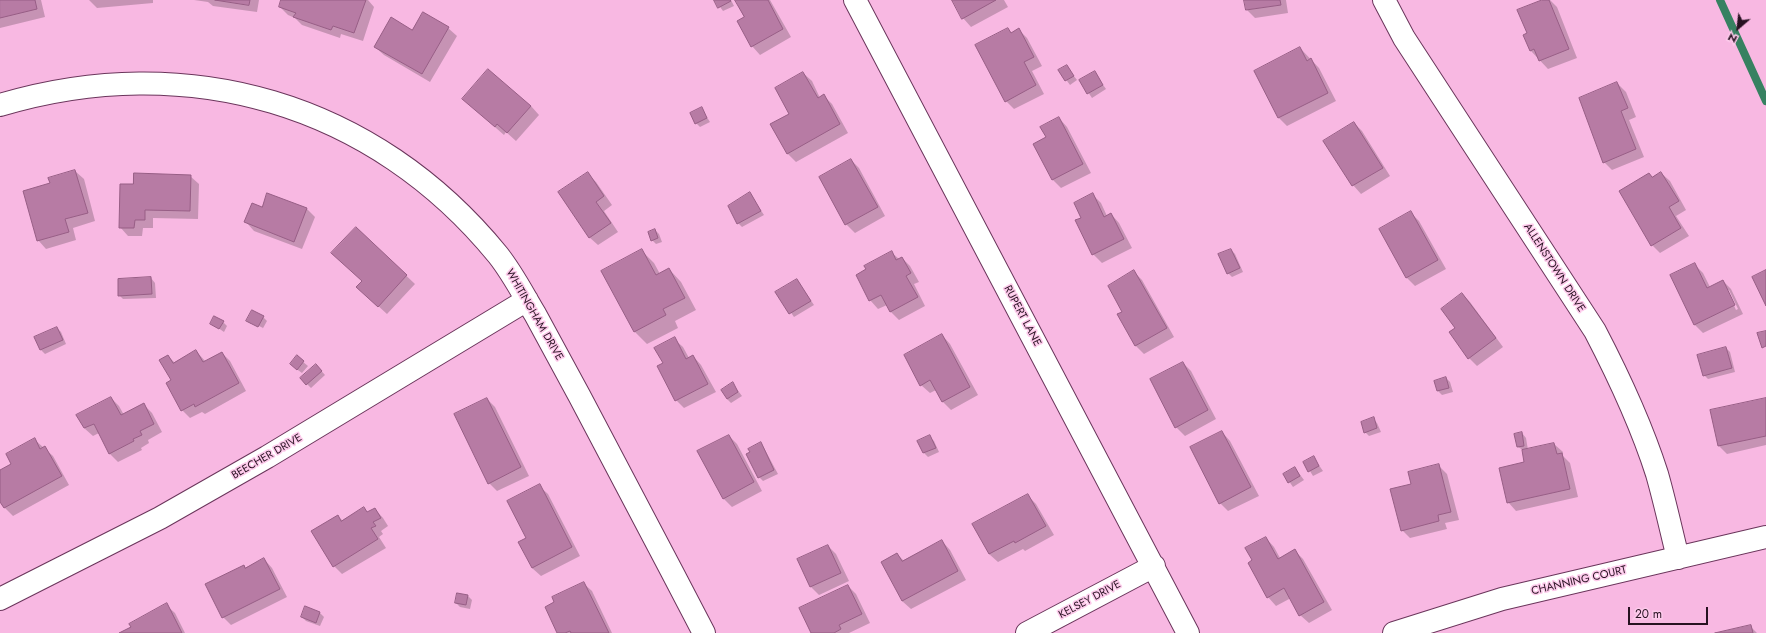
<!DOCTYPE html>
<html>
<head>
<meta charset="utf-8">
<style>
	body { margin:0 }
	#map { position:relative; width:1766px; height:633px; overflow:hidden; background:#f8b8e2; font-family:Jost,sans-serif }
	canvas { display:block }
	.north { position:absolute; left:1718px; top:8px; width:40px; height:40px; -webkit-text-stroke:3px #fdcaeb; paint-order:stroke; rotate:208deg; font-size:11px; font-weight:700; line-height:16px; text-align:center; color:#271121 }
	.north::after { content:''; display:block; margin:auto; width:14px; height:18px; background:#271121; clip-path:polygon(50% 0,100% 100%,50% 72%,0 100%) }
	.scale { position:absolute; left:1628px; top:607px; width:80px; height:18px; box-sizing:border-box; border:2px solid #271121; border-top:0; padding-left:5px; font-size:12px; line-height:14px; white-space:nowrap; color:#271121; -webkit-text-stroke:3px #fdcaeb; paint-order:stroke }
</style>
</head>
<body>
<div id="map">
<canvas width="1766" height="633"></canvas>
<div class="north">N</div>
<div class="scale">20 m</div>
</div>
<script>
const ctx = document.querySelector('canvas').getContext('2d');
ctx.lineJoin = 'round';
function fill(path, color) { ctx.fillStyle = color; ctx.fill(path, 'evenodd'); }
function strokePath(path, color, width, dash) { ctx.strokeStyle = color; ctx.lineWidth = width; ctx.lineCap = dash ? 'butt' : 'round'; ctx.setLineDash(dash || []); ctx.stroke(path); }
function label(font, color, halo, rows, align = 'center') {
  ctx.font = font + ' Jost,sans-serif'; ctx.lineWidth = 3; ctx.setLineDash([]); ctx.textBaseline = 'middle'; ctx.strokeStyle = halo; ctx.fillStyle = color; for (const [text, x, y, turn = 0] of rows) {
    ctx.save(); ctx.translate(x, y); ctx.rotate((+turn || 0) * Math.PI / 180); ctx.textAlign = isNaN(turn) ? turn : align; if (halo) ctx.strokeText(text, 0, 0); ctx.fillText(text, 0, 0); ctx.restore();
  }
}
fill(new Path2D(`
	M0,0H41L45,17L0,28Z
	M89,0H153V3L97,8Z
	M194,0H259L257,12L213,6L208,2Z
	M282,0H368L374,7L363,41L341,34L340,38L302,25L295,18L288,15L280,7Z
	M715,0H731L734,6L723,11Z
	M736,0H770L791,37L760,55L752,46L746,17Z
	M953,0H1004L1008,7L971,27L963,18Z
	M1245,0H1286L1288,13L1255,18L1247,10Z
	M1545,0H1550L1557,7L1577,58L1548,69L1531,51L1528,34Z
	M448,28L457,36L430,82L384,55L375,47L413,31Z
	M1007,29L1012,33L1019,30L1027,38L1042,66L1032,71L1044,94L1014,109L1006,101Z
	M1300,48L1319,68L1336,101L1287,126L1278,117Z
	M1066,66L1077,80L1070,85L1059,70Z
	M1094,72L1106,89L1092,98L1080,80Z
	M803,73L812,81L820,98L824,96L832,104L848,133L796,162L787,153L790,114Z
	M1617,83L1626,92L1636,117L1629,120L1644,157L1612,170L1604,162Z
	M531,106L539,115L516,141L506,132L504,135L472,107Z
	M701,108L710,122L700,127L696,123Z
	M1059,118L1067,127L1091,173L1061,188L1053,180L1034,144L1047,137Z
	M1354,123L1362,131L1390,176L1361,194L1353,185Z
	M851,160L859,168L885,216L855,233L846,224L820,177Z
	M75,171L84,179L95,221L73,228L76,240L46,249L38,240L51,184Z
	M587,173L596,182L612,205L604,211L618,232L598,245L589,237Z
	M1661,173L1670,181L1686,210L1676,216L1689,236L1660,253L1652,245L1649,174L1653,178Z
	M190,176L199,184L198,219L153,218V228H143L142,236H128L120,227L134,185Z
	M750,194L764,215L742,227L738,223Z
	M1093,195L1101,203L1107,216L1111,214L1119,223L1132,248L1102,263L1093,254L1082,218Z
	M307,209L315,217L302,249L254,231L246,222Z
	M1411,213L1419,221L1446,269L1415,286L1407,278L1380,230Z
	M356,228L415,284L387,314L366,295Z
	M655,230L659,234L662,242L656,244L652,240Z
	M1231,250L1235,254L1243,272L1232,277L1228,273Z
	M642,251L654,263L660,274L669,269L681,282L696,310L675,321L678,328L647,344L635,332L603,271Z
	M891,252L899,259L902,258L910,266L919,282L914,284L925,306L899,320L890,311L887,305L878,309L870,300Z
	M1695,265L1703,273L1710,287L1723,281L1731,289L1743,314L1703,333L1694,324ZM1727,290H1729L1738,309L1736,310Z
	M1134,272L1142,280L1174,337L1144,354L1135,345L1123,312Z
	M151,278L155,283L156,298L123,299L119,295Z
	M797,280L814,305L794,317L777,292Z
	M1462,294L1470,302L1503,347L1477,366L1469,358L1457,328Z
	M263,317L267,321L262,330L251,324L262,330L263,328L251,322V324L247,321Z
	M223,322L227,326L224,332L211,323Z
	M57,328L61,332L66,344L45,354L41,350L36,338Z
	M942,335L950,344L978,395L951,410L943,402L936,390L930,393L921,385Z
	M674,339L683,347L689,358L693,356L701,365L716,392L684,408L676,400Z
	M1726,348L1730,352L1735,372L1708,379L1704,375Z
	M196,351L206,362L222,353L230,361L246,391L205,414L202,412L190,418L182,410L172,380L168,356L175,363Z
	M297,357L308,366L302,373L295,368Z
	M1183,363L1191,371L1216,419L1185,436L1176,427Z
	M316,365L325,375L311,388L301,378Z
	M1446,378L1450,382L1453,392L1442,395L1438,391L1435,381Z
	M733,384L742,396L731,403L727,399Z
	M111,398L119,406L124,415L144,405L152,413L162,432L148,440L149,443L141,448L142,450L118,462L110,454L99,433L93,436L84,428Z
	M487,399L495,407L529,476L497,491L489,483Z
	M1766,399V445L1727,454L1718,445Z
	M1373,419L1377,423L1381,432L1369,436L1365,432Z
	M1222,432L1230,441L1259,496L1228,511L1220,503Z
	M1522,433L1526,438L1528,450L1554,444L1563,452V456L1570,463L1578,497L1516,511L1508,502L1526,463L1523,450L1518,447Z
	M729,436L737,444L762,491L732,507L723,498Z
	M930,437L934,441L939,452L928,457L924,453L919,442Z
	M35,440L53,456L69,485L13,516L5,508L0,499V471L13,464Z
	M760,443L764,448L778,474L763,481L759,477Z
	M1314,458L1323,471L1313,476L1305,463Z
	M1438,465L1447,474L1459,520L1445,523L1447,529L1410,538L1402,530L1412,484Z
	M1295,468L1304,480L1293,487L1284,474Z
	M539,486L548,494L580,556L541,576L532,568Z
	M1028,496L1036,504L1054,535L1025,551L1023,549L998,562L989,554L974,524Z
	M364,508L368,513L375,509L383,518L388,526L381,531L383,534L379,537L386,548L342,574L334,566L338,516L343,521Z
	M1266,538L1274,547L1280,558L1295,551L1303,559L1332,610L1309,623L1300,615L1291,598L1276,606L1268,597L1254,561Z
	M942,541L950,550L966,580L911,609L902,601L897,554L904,561Z
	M828,546L836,554L849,581L819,595L811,587Z
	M264,559L272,568L287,597L231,625L223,617L244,566L246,568Z
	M583,583L592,591L612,633H558Z
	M848,586L856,594L870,623L849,633H812Z
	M468,596L472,600L470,609L460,607L456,603Z
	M166,605L175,613L185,633H121Z
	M306,607L320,613L324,617L320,626L306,621L302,617Z
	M1750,626L1757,633H1719Z`), '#0003');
strokePath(new Path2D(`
	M1720,0L1766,101`), '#378161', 8);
const building = new Path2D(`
	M0,0H35L37,9L0,18Z
	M215,0H250L249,5Z
	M281,0H366L354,33L333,26L331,30L293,17L296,13L279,7Z
	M714,0H730L731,1L718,8Z
	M735,0H768L783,29L751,47L737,21L744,17Z
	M952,0H996L962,19Z
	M1244,0H1280L1281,5L1246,10Z
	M1542,0H1549L1569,49L1539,61L1534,49L1530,51L1523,35L1527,33L1517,10Z
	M423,12L449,27L422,74L374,47L391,17L412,30Z
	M1008,28L1011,33L1019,28L1034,57L1024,62L1036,85L1005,102L975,45Z
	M1300,47L1307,61L1311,58L1328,93L1278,118L1254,71Z
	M1067,65L1074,76L1065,81L1058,70Z
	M488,69L531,106L507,133L497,124L495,127L462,99Z
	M1095,71L1103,85L1087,94L1079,80Z
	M803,72L818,98L824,94L840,124L787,154L770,124L789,114L775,88Z
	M1617,82L1628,108L1621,111L1636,149L1603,163L1579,98Z
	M702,107L707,118L695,124L690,113Z
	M1059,117L1083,164L1052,180L1033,144L1046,137L1040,127Z
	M1354,122L1383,168L1352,186L1323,141Z
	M851,159L878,207L845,225L819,177Z
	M75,170L88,213L65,219L69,232L37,241L23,191L50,183L48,178Z
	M588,172L604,196L596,202L611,223L589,238L558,192Z
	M1661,172L1679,201L1669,207L1681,228L1651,246L1619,191L1649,173L1652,177Z
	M134,173L191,175L190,211L145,210V220H135L134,228H119L120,184H133Z
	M750,192L761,211L737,224L728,206Z
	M267,193L307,208L294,242L244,222L252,203L262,207Z
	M1093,193L1104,217L1111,213L1124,239L1092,255L1075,220L1081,218L1074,203Z
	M1411,211L1438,260L1406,278L1379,229Z
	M356,227L407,275L378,307L356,287L362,281L331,253Z
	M655,229L658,238L651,241L648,232Z
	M642,249L656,275L669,268L685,298L663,309L666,315L634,332L601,271Z
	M1231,249L1240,268L1227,274L1218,254Z
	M892,251L896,260L902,257L911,273L906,276L918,297L890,312L881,295L869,301L856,275L866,269L864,266Z
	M1695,263L1707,288L1723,280L1735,305L1694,325L1670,275Z
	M1134,270L1167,328L1135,346L1117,314L1122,312L1108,286Z
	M1766,270V306L1752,277Z
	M151,277L152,294L118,296V279Z
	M797,279L811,301L789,314L775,292Z
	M1462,293L1496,338L1468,359L1449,332L1455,328L1441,309Z
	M252,310L264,316L258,327L246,321Z
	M214,316L224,321L219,329L210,324Z
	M57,327L63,340L40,350L34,337Z
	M1766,331V346L1762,348L1757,333Z
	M942,334L970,387L942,402L930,380L920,386L904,355Z
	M675,337L686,359L693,355L708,384L675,401L657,366L663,363L654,348Z
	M1726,347L1732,368L1703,376L1697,355Z
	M196,350L203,362L222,352L239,383L195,407L194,404L181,411L166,383L171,380L159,360L168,355L173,363Z
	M297,355L304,361L297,370L290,364Z
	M1183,362L1208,410L1175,428L1150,379Z
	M316,364L322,371L306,385L300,378Z
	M1446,377L1449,388L1437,391L1434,381Z
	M733,382L738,392L727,399L721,390Z
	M111,397L121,415L144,403L154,424L140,431L142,435L133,439L134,441L109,454L94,424L84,428L76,415Z
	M487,398L521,467L488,484L454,414Z
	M1766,398V436L1718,446L1710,410Z
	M1374,417L1377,428L1364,433L1361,422Z
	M1222,431L1251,487L1219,504L1190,447Z
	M1522,432L1524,446L1517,447L1514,434Z
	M729,435L754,482L723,499L697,451Z
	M930,435L936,448L923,453L917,441Z
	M35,438L40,449L45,446L62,476L4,508L0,502V470L11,464L6,454Z
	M761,442L774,470L758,478L746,454L750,452L748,449Z
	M1554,443L1557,454L1562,453L1570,489L1507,503L1499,468L1524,462L1522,450Z
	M1314,456L1319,466L1308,472L1303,462Z
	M1439,464L1451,512L1438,515L1439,521L1401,531L1390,489L1411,484L1408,472Z
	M1295,467L1300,476L1288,483L1283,474Z
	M540,484L572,547L532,568L518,542L526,538L507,501Z
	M1028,494L1046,526L1015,543L1014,541L989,554L972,524Z
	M364,507L367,512L375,508L381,518L373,522L376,526L371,528L378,539L333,567L311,531L338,515L341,521Z
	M1266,537L1278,559L1295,549L1324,602L1299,616L1284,588L1267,598L1248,563L1252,560L1245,548Z
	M942,540L958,571L902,601L881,562L897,553L902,561Z
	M828,545L841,573L810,587L797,559Z
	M264,558L280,589L222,618L205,584L244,565L245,568Z
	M584,582L609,633H571L570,631L565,633H557L545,607L554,602L552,597Z
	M848,585L862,614L839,625L841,629L834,633H811L799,608Z
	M457,593L468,595L466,605L455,603Z
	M167,603L182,633H119L131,627L129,624Z
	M305,606L320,612L316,623L301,617Z
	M1751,625L1753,633H1715Z`);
fill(building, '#b77ba4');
strokePath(building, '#975e85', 1);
const minor = new Path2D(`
	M855,0L1188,633
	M1384,0L1404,38L1595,331C1619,377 1641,424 1657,474C1665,502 1671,530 1678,558
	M0,105C187,49 374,103 498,255C513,274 523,294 535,314C550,342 565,369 580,397C621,475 663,554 704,633
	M0,599L160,518L267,457L527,300
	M1027,633L1154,566
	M1394,633L1502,599L1766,537`);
strokePath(minor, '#6a355b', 24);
strokePath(minor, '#fff', 22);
label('11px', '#271121', '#fdcaeb', [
	["ALLENSTOWN DRIVE",1554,268,57],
	["WHITINGHAM DRIVE",534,315,60],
	["RUPERT LANE",1022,316,62],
	["BEECHER DRIVE",267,457,-30],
	["CHANNING COURT",1579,581,-13],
	["KELSEY DRIVE",1090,600,-28]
]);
</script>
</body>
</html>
